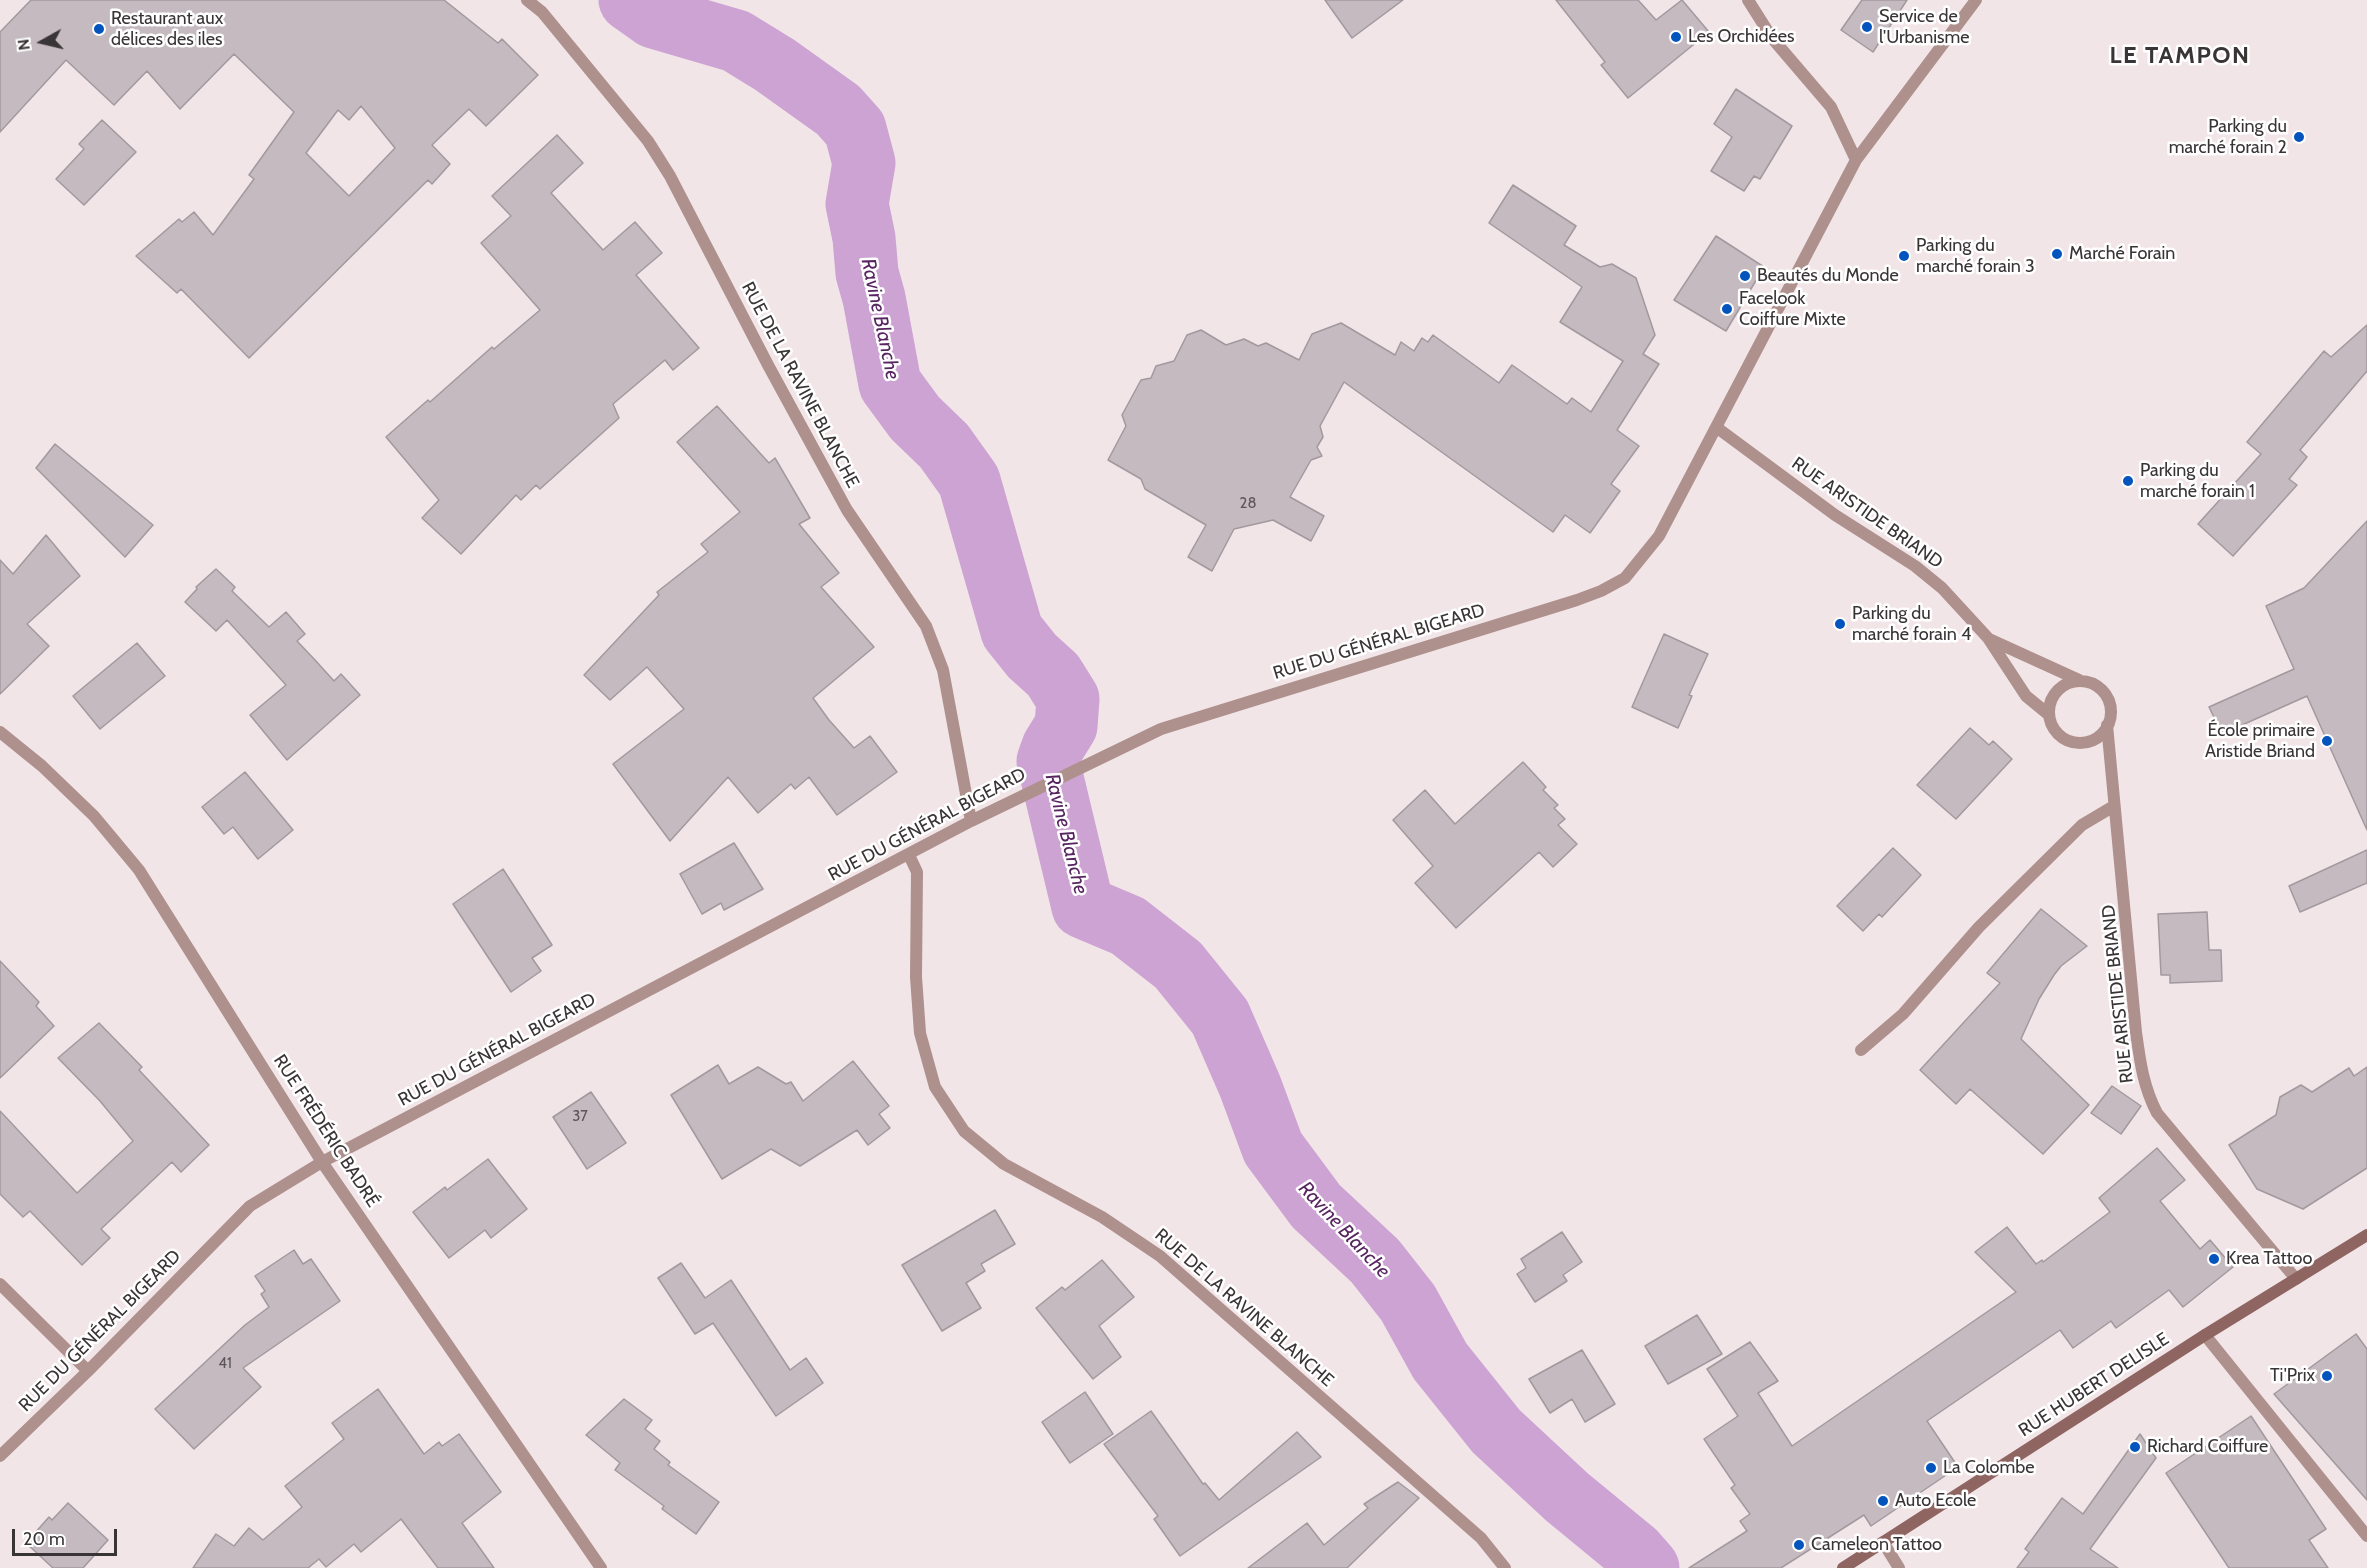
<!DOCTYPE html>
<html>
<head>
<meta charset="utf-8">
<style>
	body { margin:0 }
	#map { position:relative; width:2367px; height:1568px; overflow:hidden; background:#f2e5e8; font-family:Cabin,sans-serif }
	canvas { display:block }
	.north { position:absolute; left:12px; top:12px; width:60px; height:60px; -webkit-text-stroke:4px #fff; paint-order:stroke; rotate:262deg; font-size:16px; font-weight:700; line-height:24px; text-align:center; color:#393435 }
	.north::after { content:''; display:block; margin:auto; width:21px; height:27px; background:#393435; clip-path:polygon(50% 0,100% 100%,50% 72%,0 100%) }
	.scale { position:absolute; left:12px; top:1529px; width:105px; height:27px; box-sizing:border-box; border:3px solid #393435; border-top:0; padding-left:8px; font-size:18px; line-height:21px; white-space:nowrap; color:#393435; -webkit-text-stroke:4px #fff; paint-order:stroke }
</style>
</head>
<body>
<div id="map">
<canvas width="2367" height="1568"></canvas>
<div class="north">N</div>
<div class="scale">20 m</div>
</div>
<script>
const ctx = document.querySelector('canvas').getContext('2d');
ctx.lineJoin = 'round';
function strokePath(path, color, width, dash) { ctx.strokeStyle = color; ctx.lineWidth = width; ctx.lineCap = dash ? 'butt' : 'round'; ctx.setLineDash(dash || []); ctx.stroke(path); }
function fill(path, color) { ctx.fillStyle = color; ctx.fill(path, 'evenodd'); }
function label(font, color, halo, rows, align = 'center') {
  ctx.font = font + ' Cabin,sans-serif'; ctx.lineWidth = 5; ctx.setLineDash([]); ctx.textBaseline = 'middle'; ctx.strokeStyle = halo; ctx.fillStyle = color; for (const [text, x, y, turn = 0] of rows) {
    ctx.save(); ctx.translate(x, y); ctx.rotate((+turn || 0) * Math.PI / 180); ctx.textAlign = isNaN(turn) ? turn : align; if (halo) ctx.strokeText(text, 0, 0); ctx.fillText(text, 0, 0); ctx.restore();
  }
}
strokePath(new Path2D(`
	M630,0L654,17L736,41L775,65L838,110L855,129L864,163L857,204L864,238L867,273L874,298L890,384L915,418L944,446L969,481L1012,631L1032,656L1053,675L1068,699L1066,726L1053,747L1048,761L1083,907L1128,926L1178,965L1220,1017L1250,1086L1273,1148L1316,1206L1375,1261L1408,1303L1440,1361L1496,1431L1567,1497L1634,1552L1648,1568`), '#cca3d3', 63);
const building = new Path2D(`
	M31,0H444L498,43L502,39L538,75L486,126L469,109L432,145L450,164L432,184L428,180L249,358L181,289L177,293L136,256L179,219L182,222L194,212L213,235L254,179L249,175L294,112L234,54L180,109L147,71L114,105L66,60L0,132V32ZM361,106L395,148L349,196L306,153L338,110L349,120Z
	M1325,0H1403L1352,38Z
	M1556,0H1638L1656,20L1682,0L1709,32L1628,98L1601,65L1605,62Z
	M1862,0H1907L1873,52L1841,30Z
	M1736,89L1792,126L1760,179L1754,176L1744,191L1711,171L1732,137L1714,124Z
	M102,120L136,152L84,205L56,179L84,149L79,144Z
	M557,135L583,163L551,193L603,250L635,222L662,253L636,275L699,348L673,370L665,360L613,404L619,418L540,489L536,485L521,500L516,495L461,554L422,518L439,500L386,437L428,400L430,402L492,347L494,349L540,310L481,243L511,216L492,196Z
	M1513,185L1576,226L1564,245L1600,267L1612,264L1636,278L1655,335L1643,354L1659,364L1617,430L1639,446L1611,484L1620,491L1590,533L1565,515L1553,532L1344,382L1320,426L1323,437L1317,447L1322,456L1311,460L1290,497L1324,516L1311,541L1273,520L1234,529L1212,571L1188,557L1206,525L1145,489L1141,479L1108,460L1126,426L1122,415L1141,380L1151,378L1156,366L1174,361L1187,335L1201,330L1226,345L1244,339L1258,346L1266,343L1299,360L1312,334L1341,323L1395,355L1401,342L1414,351L1422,338L1428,342L1433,335L1499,383L1512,365L1567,404L1572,398L1591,412L1623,361L1560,322L1582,287L1489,223Z
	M1716,236L1764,267L1726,331L1674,300Z
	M2367,325V371L2300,450L2307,457L2289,479L2297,485L2233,556L2198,524L2261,454L2247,442L2324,351L2331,357Z
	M717,406L769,463L775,458L810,518L799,524L839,573L821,587L874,647L813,698L829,720L854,748L870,736L897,772L837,815L809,777L795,789L791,784L758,813L728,777L670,841L613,764L684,709L647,667L610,700L584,675L659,595L657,592L708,552L701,544L740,512L677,442Z
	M55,444L153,525L125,557L36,468Z
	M2367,521V830L2307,696L2222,734L2209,707L2294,669L2266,606L2304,588Z
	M46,535L80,576L27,624L49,646L0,694V560L13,574Z
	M216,569L235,587L232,591L269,627L286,612L305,634L297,641L315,660L334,681L341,674L360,695L287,760L250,715L286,685L227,620L216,631L185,602L197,589L196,587Z
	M1664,634L1708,654L1689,695L1692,696L1678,728L1632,707Z
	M137,643L165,676L100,729L73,696Z
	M1970,728L1989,745L1993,741L2012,759L1956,819L1917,785Z
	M1523,762L1546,787L1543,790L1558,805L1554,808L1565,819L1558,825L1577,844L1553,867L1539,852L1456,928L1415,883L1433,866L1393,820L1425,790L1455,824Z
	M245,772L293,830L258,859L233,827L224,834L202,807Z
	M734,843L763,889L724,910L721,903L702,914L680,874Z
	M1893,848L1921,875L1882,917L1879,914L1863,931L1837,906Z
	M2367,850V883L2300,912L2289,886Z
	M503,869L552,945L532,958L541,971L511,992L453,904Z
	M2041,909L2087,946L2061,966L2054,975L2039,999L2021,1039L2089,1105L2043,1154L1970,1089L1956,1104L1920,1070L2000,983L1987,973Z
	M2207,912L2209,950H2221L2222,981L2170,983V975H2161L2158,914Z
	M0,961L39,1002L36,1006L54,1026L0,1078Z
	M99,1023L142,1067L139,1070L209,1145L181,1172L172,1162L101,1229L110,1238L82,1265L30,1211L23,1217L0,1194V1111L77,1193L133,1141L100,1101L58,1058Z
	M853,1061L889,1106L879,1114L890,1128L868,1145L857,1130L800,1166L771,1149L722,1179L671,1095L718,1065L729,1084L758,1067L786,1084L791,1082L803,1101Z
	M2367,1067V1168L2303,1209L2257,1189L2229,1145L2276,1115L2280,1097L2301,1085L2312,1092L2349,1068L2354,1076Z
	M2112,1086L2141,1106L2121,1134L2091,1113Z
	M591,1092L626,1143L587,1169L553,1117Z
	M2157,1148L2185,1180L2160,1201L2200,1249L2210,1240L2233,1267L2183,1307L2169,1290L2116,1328L2111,1321L2073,1348L2060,1330L1927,1421L1958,1467L1871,1526L1864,1515L1781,1568H1689L1747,1531L1740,1521L1750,1514L1731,1488L1735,1485L1704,1439L1738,1416L1707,1369L1750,1342L1778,1381L1758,1393L1792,1446L2016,1292L1975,1252L2007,1227L2036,1264L2042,1260L2043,1262L2110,1212L2099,1198Z
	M488,1159L527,1209L491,1238L485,1230L449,1258L413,1212L445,1187L447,1190Z
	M995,1210L1015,1244L981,1264L985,1271L966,1283L981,1308L942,1331L902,1265Z
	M1562,1232L1582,1262L1563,1275L1567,1281L1535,1302L1517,1274L1526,1268L1521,1259Z
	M294,1250L303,1264L311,1259L340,1301L243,1368L261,1387L194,1449L155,1409L245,1325L269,1307L261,1294L265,1291L255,1276Z
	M1102,1260L1134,1297L1099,1326L1121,1357L1093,1379L1036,1308L1062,1287L1065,1290Z
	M681,1263L705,1298L731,1280L790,1370L806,1358L823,1383L776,1416L713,1323L695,1334L658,1278Z
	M1697,1315L1722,1354L1668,1384L1645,1346Z
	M2356,1334L2367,1349V1500L2274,1394Z
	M1582,1350L1615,1404L1585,1422L1572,1399L1550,1413L1529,1379Z
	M378,1389L424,1454L439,1442L442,1446L459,1434L501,1492L462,1523L494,1568H438L401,1519L361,1552L354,1544L326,1567L319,1559L308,1568H193L216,1534L234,1546L249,1528L263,1540L302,1507L285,1486L344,1439L332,1423Z
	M1085,1392L1113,1434L1070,1463L1042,1422Z
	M624,1399L652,1420L645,1429L660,1441L654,1449L670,1462L668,1465L719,1502L696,1534L662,1509L664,1506L615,1470L620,1463L586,1435Z
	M1151,1411L1203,1484L1205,1483L1219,1500L1297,1432L1321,1457L1180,1556L1154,1519L1158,1516L1104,1444Z
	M2251,1416L2326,1529L2309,1540L2328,1568H2229L2166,1473Z
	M2140,1434L2156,1458L2090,1549L2118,1568H2017L2029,1552L2025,1549L2062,1498L2083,1514Z
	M1398,1482L1419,1498L1347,1568H1248L1307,1523L1324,1545L1368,1508L1364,1504Z
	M68,1503L108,1540L83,1568H53L26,1543L49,1517L52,1520Z`);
fill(building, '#c5bac0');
strokePath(building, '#a2999e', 1.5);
strokePath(new Path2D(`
	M527,0L542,12L648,141L670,176L768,365L847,510L926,626L943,670L971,821
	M1748,0L1772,38L1831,107L1856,160
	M1716,427L1835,515L1915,566L1942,588L1988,638L2026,696L2048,714
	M1989,639L2079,680
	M2049 712a31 31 0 1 1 62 0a31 31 0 1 1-62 0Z
	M2107,725L2136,1032C2140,1061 2143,1086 2157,1113L2296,1279
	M0,732L42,766L94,816L139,870L322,1162L601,1568
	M909,855L917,872L916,977L920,1033L935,1087L964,1131L1004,1164L1102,1217L1160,1256L1481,1538L1505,1568
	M1861,1050L1903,1014L1979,927L2082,825L2114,806
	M0,1284L88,1371
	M2205,1335L2367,1536
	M0,1456L88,1371L250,1206L322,1162L971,821L1161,729L1577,600L1601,591L1625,578L1659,536L1856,160L1976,0
	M1883,1542L1899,1568`), '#ae908d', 12);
strokePath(new Path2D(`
	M1843,1568L2205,1335L2367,1235`), '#8f6562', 12);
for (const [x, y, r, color] of [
	[1867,27,6,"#0354bd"],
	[99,29,6,"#0354bd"],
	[1676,37,6,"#0354bd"],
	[2299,137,6,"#0354bd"],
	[2057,254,6,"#0354bd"],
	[1904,256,6,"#0354bd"],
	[1745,276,6,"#0354bd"],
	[1727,309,6,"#0354bd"],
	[2128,481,6,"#0354bd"],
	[1840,624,6,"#0354bd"],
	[2327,741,6,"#0354bd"],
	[2214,1259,6,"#0354bd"],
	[2327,1376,6,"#0354bd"],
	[2135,1447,6,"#0354bd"],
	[1931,1468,6,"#0354bd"],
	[1883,1501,6,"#0354bd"],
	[1799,1545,6,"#0354bd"]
]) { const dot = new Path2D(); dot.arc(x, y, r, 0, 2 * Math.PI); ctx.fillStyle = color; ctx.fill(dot); strokePath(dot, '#fff', 2); }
label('15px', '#5c5658', null, [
	["28",1248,504],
	["37",580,1117],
	["41",225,1364]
]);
label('18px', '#393435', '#fff', [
	["Service de",1879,17],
	["l'Urbanisme",1879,38],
	["Restaurant aux",111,19],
	["délices des iles",111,40],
	["Les Orchidées",1688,37],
	["Parking du",2287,127,"right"],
	["marché forain 2",2287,148,"right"],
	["Parking du",1916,246],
	["marché forain 3",1916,267],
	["Marché Forain",2069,254],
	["Beautés du Monde",1757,276],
	["Facelook",1739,299],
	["Coiffure Mixte",1739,320],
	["Parking du",2140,471],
	["marché forain 1",2140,492],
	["Parking du",1852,614],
	["marché forain 4",1852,635],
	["École primaire",2315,731,"right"],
	["Aristide Briand",2315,752,"right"],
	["Krea Tattoo",2226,1259],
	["Ti'Prix",2315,1376,"right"],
	["Richard Coiffure",2147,1447],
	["La Colombe",1943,1468],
	["Auto Ecole",1895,1501],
	["Cameleon Tattoo",1811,1545]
], 'left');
label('18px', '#393435', '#fff', [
	["RUE DE LA RAVINE BLANCHE",800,385,62],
	["RUE ARISTIDE BRIAND",1867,513,35],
	["RUE DU GÉNÉRAL BIGEARD",1379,642,-17],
	["RUE DU GÉNÉRAL BIGEARD",927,825,-28],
	["RUE ARISTIDE BRIAND",2118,994,-96],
	["RUE DU GÉNÉRAL BIGEARD",497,1050,-28],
	["RUE FRÉDÉRIC BADRÉ",326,1131,57],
	["RUE DE LA RAVINE BLANCHE",1244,1308,41],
	["RUE DU GÉNÉRAL BIGEARD",100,1331,-45],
	["RUE HUBERT DELISLE",2094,1385,-33]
]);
label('italic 20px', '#572560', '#fff', [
	["Ravine Blanche",880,319,78],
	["Ravine Blanche",1066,834,76],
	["Ravine Blanche",1344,1230,47]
]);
ctx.letterSpacing = '1.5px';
label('bold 24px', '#393435', '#fff', [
	["LE TAMPON",2180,56]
]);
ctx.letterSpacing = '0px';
</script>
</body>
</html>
